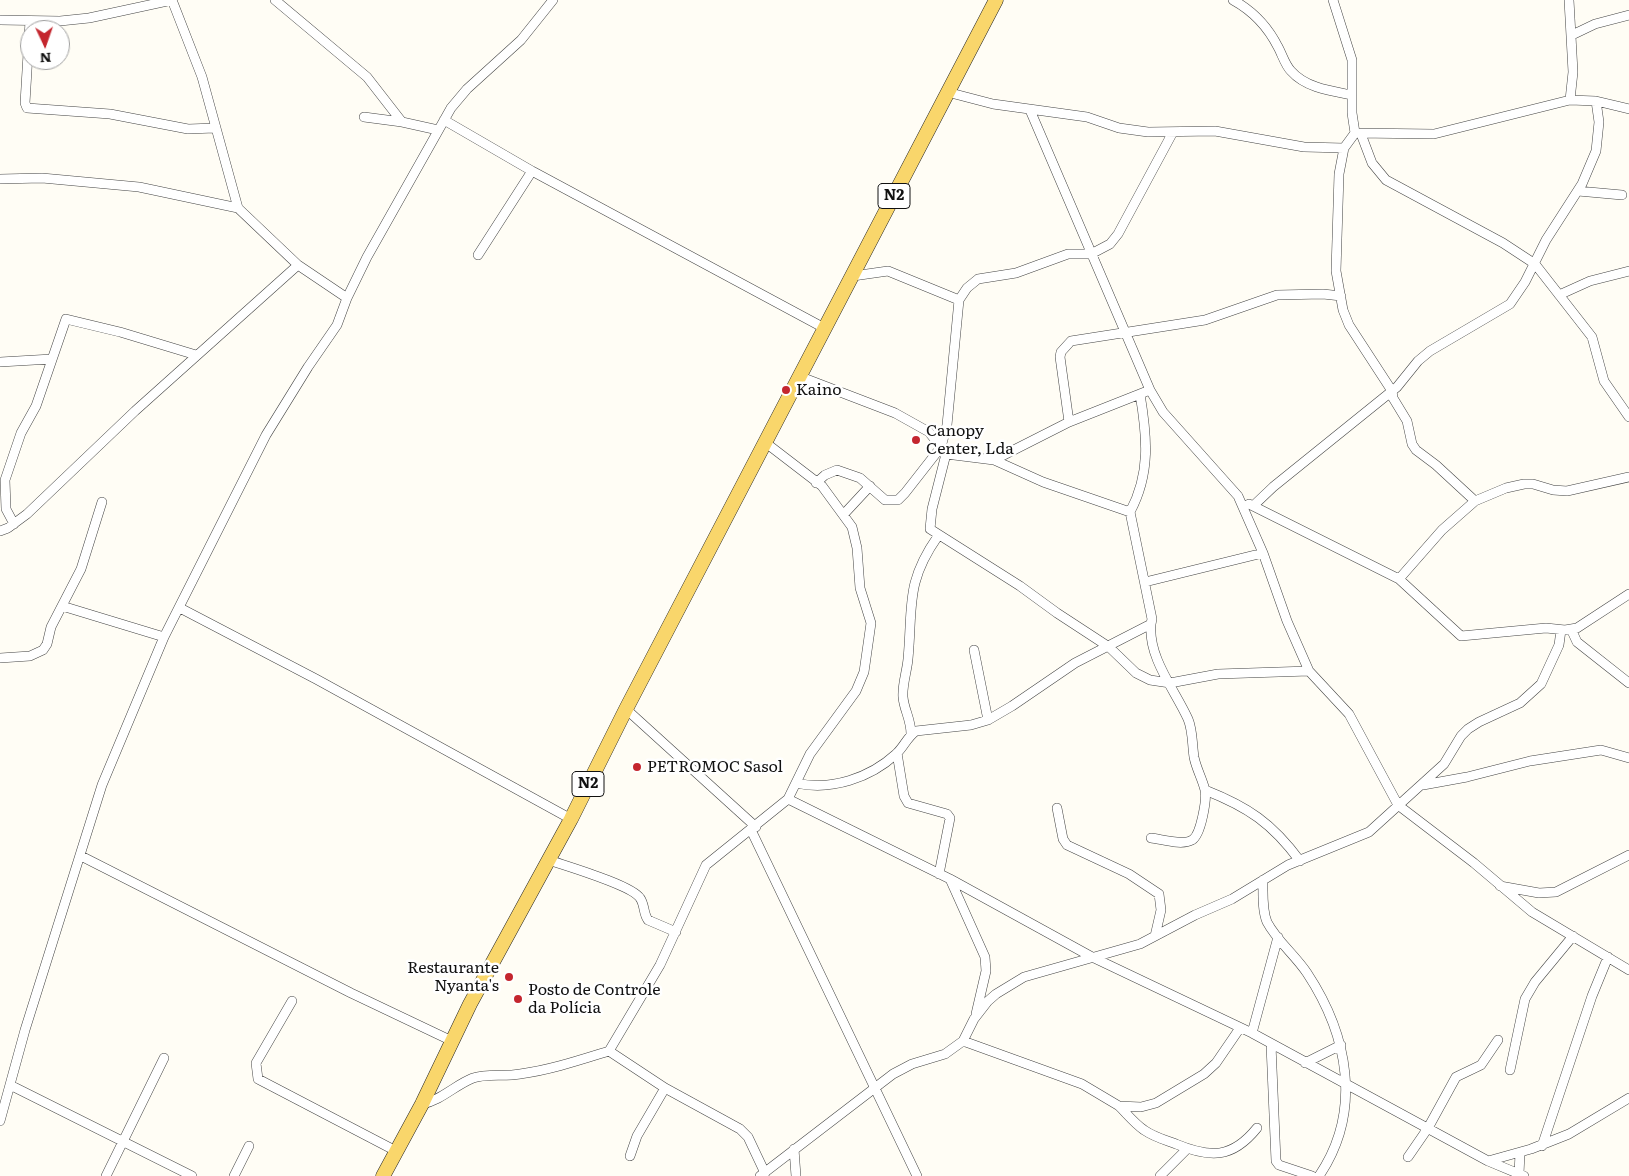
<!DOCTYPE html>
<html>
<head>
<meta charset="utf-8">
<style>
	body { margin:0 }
	#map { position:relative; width:1629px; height:1176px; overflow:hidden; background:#fffdf5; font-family:Literata,serif }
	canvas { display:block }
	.north { position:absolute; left:20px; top:20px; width:50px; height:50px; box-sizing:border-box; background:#fff; border:1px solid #a0a0a0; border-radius:50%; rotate:177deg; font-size:14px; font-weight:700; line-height:20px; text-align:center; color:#111 }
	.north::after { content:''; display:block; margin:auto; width:18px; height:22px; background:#c4262e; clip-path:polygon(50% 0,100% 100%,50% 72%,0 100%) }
</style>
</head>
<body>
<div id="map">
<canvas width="1629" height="1176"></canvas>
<div class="north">N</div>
</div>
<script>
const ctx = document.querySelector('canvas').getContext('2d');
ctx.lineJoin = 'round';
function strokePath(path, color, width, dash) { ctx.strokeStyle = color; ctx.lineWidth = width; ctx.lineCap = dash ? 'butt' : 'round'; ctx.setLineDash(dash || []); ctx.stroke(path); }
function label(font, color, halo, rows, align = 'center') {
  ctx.font = font + ' Literata,serif'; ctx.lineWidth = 5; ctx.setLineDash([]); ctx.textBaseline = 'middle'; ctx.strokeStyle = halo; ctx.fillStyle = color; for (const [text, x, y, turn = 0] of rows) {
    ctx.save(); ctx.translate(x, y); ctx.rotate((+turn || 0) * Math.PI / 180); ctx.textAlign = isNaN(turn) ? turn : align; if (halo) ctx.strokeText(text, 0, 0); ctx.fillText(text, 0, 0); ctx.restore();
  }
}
const street = new Path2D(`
	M172,0L202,77L238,208
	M275,0L367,77L402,122
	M1233,0C1253,11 1268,27 1278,47C1282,54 1285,65 1291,71C1306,88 1331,91 1352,95
	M1333,0L1352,60V113L1355,133L1344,148L1339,174L1336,271L1343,310L1349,325L1392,391L1393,398L1407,421L1412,444L1416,450L1436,465L1475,501
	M1569,0L1573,72L1570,100
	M0,20L60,21L89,18L172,0
	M30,21L25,103L27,108L110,114L188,129L215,128
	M1572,35L1595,24L1629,15
	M947,92L993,104L1087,117L1119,128L1148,132L1215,131L1304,147L1344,148
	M1030,110L1150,390L1163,412L1238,496L1263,553L1287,621L1309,671L1349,714L1398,805L1474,863L1532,912L1629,970
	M364,117L402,122L438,130
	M444,120L532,171L826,329
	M1356,133L1434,134L1570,100L1596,101L1629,109
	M1361,134L1372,163L1386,180L1503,243L1535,264L1592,337L1604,381L1629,417
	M0,179L42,178L139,187L238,208L298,265L347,298
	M1578,191L1622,195
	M478,255L532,171
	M853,276L888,271L959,300
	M1559,295L1590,281L1629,271
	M0,362L52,359
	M801,377L895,413L929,432L946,454L932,509L930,529L1020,586L1057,613L1109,647L1136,673L1150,680L1170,683L1218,674L1309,671
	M1069,422L1060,357L1061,352L1071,341L1205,320L1277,295L1323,294L1341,296
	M946,454L994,460L1043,482L1130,512
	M994,460L1069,422L1145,392
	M816,483L825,475L837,470L860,478L885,500H898L905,493L941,447L947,425L959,300L967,288L978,279L1016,273L1068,254H1091L1110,244L1118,234L1173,132
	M1249,504L1399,579L1461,636L1546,628L1565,630L1577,628L1629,594
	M1253,506L1273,487L1397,387L1418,361L1430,351L1510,304L1525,282L1546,240L1582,184L1596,151L1599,122L1596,101
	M844,514L870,486
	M14,524L6,509L5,480L21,433L36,406L66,319L120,332L196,355
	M0,531L8,528L27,514L135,411L298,265
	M1399,579L1442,530L1475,501L1506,488L1524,484H1533L1553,490L1567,491L1629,477
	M1145,582L1263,553
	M62,606L164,637
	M180,608L316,679L571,819
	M1571,629L1577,642L1629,683
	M974,650L988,720
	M0,658L30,656L43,650L47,644L51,627L81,569L102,502
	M626,709L756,827
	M911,734C911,719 904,710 903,697C902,685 907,671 908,659C913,606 905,583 938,536
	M897,753L904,796L908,803L947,814L950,818L939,874
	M796,783C831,791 870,778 896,754C904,747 907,737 916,731L971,725L988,720L1012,706L1075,663L1151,624L1152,619L1130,512C1151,473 1147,436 1140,394
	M1423,785L1467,777L1530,761L1601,750L1629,758
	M1205,790C1248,807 1272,823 1300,861
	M788,799L950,879L985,957L986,971L976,1014
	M1057,808L1063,839L1067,845L1129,874L1159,894L1161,910L1155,936
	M751,830L917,1176
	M1151,838C1161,839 1182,846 1192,840C1201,835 1207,799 1205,790C1202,778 1196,768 1194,757C1192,744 1193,731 1188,719C1175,690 1148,658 1151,624
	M81,856L351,993L452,1041
	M549,860C566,866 632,885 640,898C645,905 643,913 648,920L676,932
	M950,879L1092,957L1252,1033L1488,1161L1524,1176
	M1263,880C1263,893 1262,910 1267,922C1277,941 1295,955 1307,973C1348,1035 1363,1111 1319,1176
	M1500,886L1539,893L1556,892L1629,855
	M292,1001L256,1063L258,1079L396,1151
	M1252,1033L1278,937
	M963,1041L1082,1084L1119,1106L1141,1107L1156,1103L1204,1074L1216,1063L1240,1028
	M1271,1045L1276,1161L1279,1165L1312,1176
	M609,1051L665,1088L740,1129L748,1137L765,1173
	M1305,1063L1341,1045
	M1510,1070L1525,999L1535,982L1573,936
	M10,1085L192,1176
	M422,1104C442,1100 455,1085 473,1078C488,1073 504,1077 520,1074C550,1070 580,1060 609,1051L660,965L706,865L788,799L810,754L856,691L864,672L871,623L860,588L857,548L852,527L822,486L766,443
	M1119,1106C1127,1114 1135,1124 1144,1130C1154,1137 1165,1140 1176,1144C1210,1158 1232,1159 1257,1128
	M0,1121L25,1030L102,785L164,637L266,435L308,367L337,325L347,298L367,257L451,108L467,89L521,40L553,0
	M1542,1146L1592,996L1608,957
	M794,1149L796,1176
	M630,1156L637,1136L665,1088
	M1408,1157L1428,1128L1456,1077L1481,1065L1498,1040
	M1488,1161L1531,1149L1569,1134L1629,1098
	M1519,1174L1520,1153
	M106,1176L164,1058
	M234,1176L249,1146
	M760,1176L893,1074L912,1064L945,1054L963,1041L974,1019L988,1001L996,994L1024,977L1140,944L1195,915L1232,899L1288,865L1369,832L1444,764L1461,736L1468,729L1479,722L1520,703L1541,684L1559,645L1561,630
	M1160,1176L1187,1149`);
const primary = new Path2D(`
	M383,1176L422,1104L470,1004L571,819L626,709L996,0`);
strokePath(street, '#444', 10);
strokePath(primary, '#222', 15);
strokePath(street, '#fff', 9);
strokePath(primary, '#f9d66b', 14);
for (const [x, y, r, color] of [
	[786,390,5,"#c4262e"],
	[916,440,5,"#c4262e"],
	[637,767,5,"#c4262e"],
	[509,977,5,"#c4262e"],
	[518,999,5,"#c4262e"]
]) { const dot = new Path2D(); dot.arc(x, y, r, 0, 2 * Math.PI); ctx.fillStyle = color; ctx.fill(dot); strokePath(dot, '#fff', 2); }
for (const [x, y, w] of [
	[894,196,32],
	[588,784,32]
]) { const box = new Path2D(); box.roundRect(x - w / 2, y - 12.5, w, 25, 4); ctx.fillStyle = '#fff'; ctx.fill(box); strokePath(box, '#111', 1); }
label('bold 15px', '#111', null, [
	["N2",894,196],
	["N2",588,784]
]);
label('16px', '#111', '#fff', [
	["Kaino",796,390],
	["Canopy",926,431],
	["Center, Lda",926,449],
	["PETROMOC Sasol",647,767],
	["Restaurante",499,968,"right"],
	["Nyanta's",499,986,"right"],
	["Posto de Controle",528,990],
	["da Polícia",528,1008]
], 'left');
</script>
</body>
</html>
